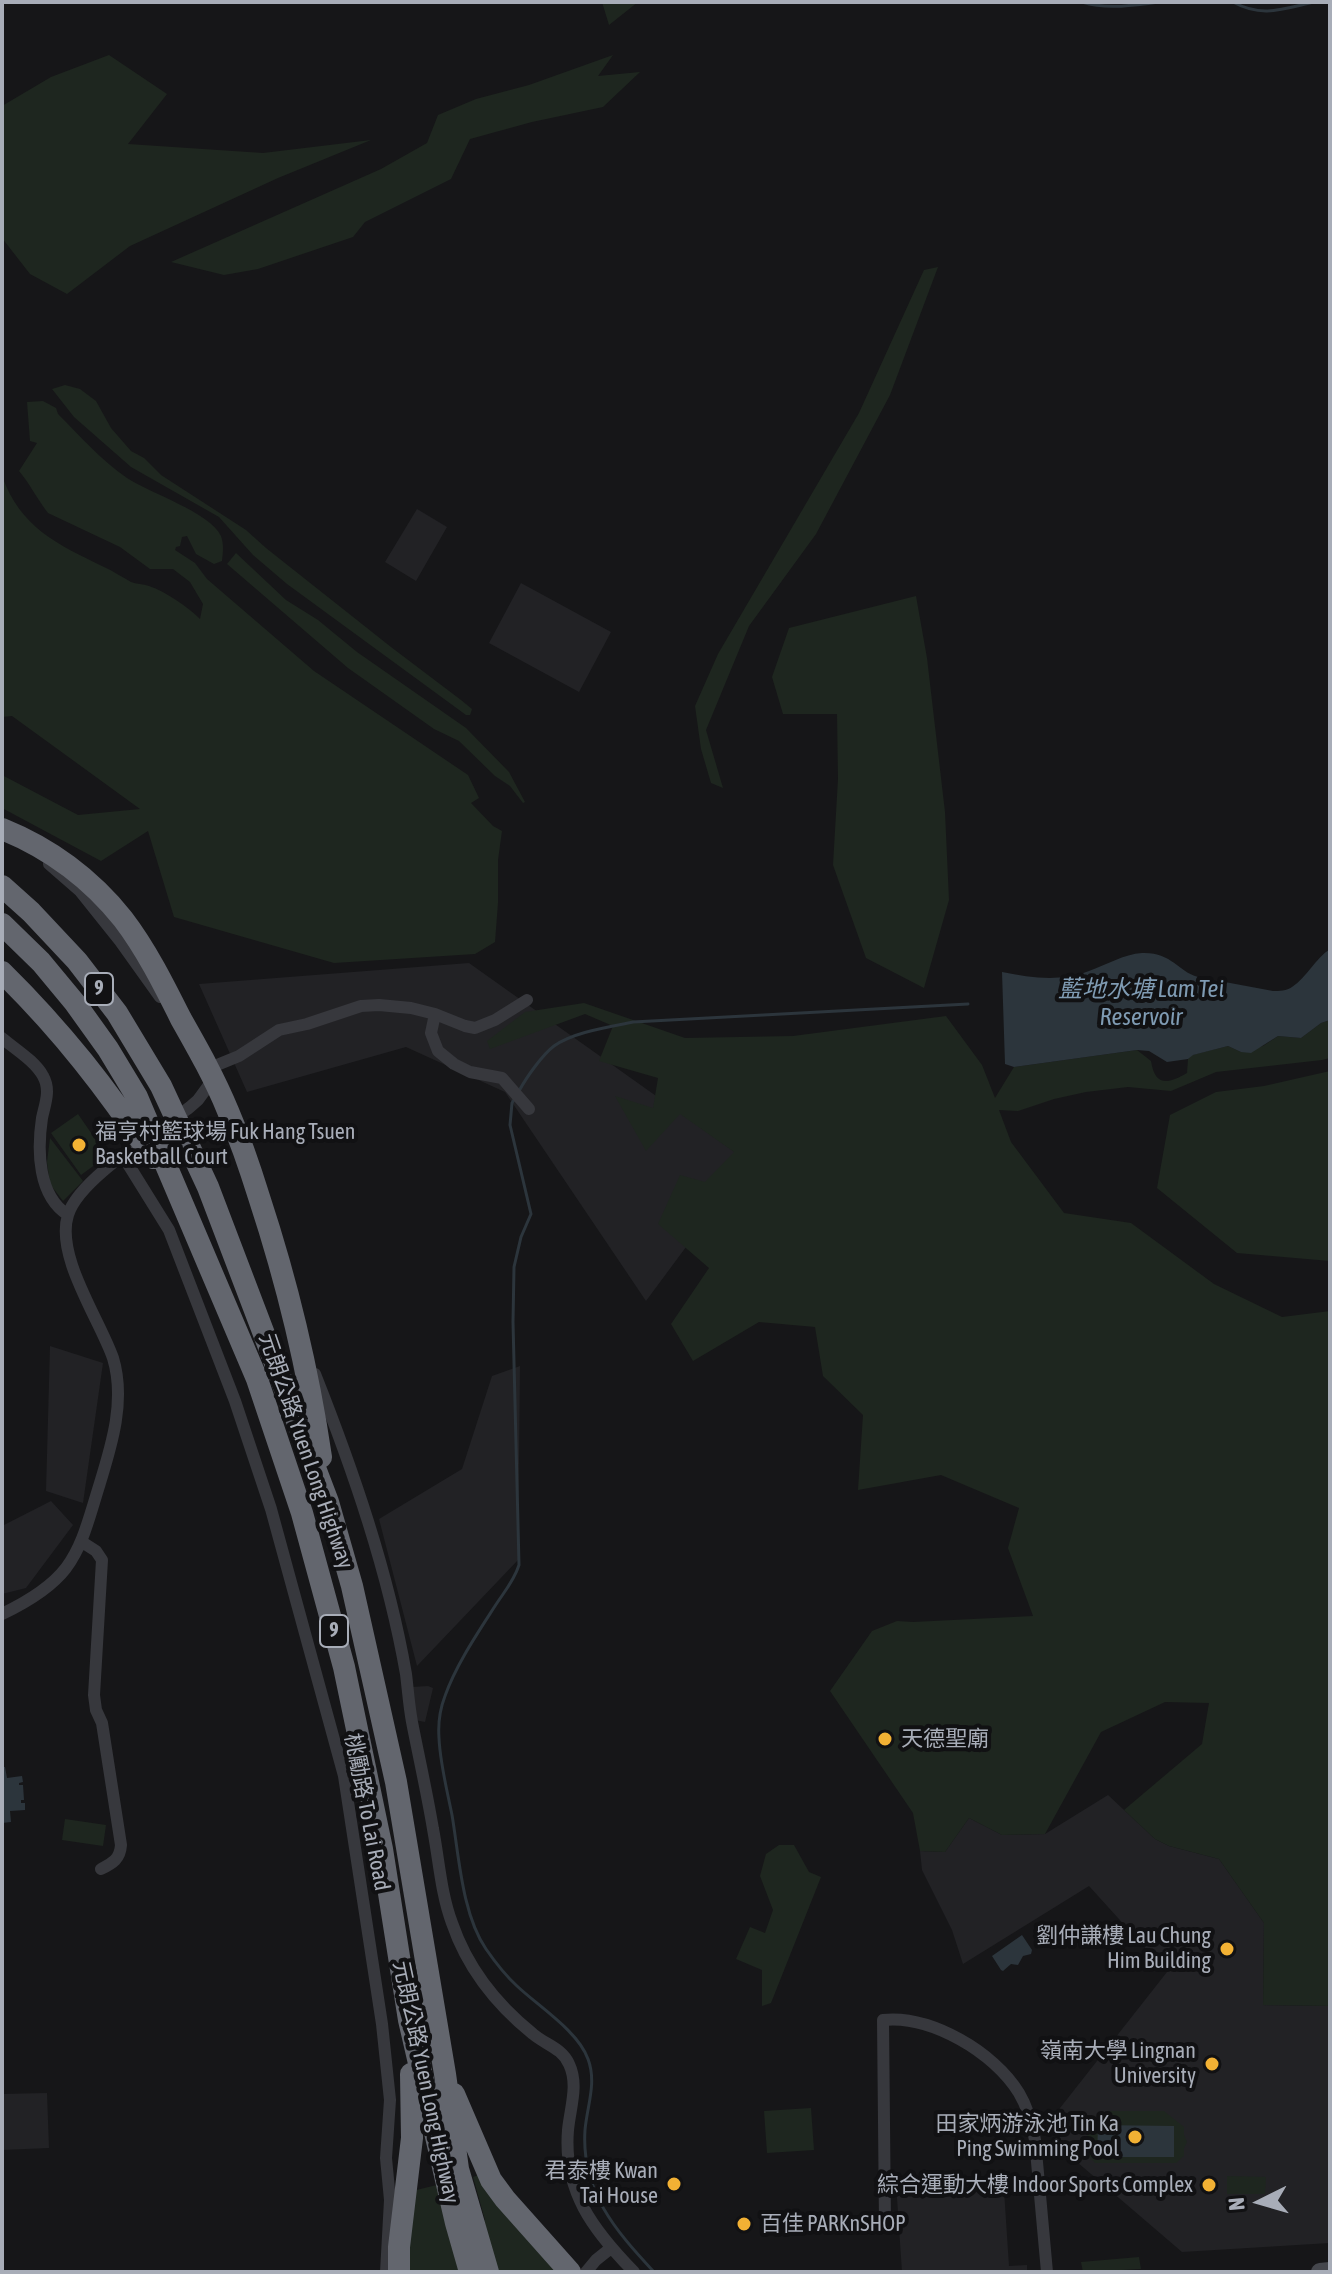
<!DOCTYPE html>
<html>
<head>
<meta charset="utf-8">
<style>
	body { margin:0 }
	#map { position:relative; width:1332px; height:2274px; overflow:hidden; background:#161618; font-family:"Asap Condensed",sans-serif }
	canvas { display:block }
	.frame { position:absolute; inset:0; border:4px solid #a8adb8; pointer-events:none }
	.north { position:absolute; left:1220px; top:2162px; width:80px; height:80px; -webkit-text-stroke:6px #111113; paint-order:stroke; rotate:265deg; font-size:22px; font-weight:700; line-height:32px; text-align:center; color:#a8adb8 }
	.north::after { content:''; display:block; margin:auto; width:28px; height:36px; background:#a8adb8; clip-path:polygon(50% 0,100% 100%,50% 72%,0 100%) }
</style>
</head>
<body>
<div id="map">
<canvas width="1332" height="2274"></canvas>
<div class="frame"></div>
<div class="north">N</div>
</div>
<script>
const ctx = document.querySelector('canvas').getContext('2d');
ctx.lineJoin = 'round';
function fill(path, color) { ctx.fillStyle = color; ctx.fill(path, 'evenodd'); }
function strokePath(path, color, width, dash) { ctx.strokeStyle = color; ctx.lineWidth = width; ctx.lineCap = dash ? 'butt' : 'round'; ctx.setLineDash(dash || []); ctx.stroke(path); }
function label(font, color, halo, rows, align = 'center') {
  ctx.font = font + ' "Asap Condensed","Noto Sans TC",sans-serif'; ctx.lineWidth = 8; ctx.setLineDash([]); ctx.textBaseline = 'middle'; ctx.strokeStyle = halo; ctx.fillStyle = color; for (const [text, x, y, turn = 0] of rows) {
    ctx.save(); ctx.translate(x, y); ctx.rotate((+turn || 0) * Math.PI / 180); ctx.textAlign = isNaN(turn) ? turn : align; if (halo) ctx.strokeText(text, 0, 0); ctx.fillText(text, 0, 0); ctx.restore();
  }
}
fill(new Path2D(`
	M417,509L447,527L416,581L385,562Z
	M521,583L611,632L579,692L489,643Z
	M469,963L749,1162L646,1301L505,1092L406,1047L247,1092L199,984Z
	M50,1346L103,1363L83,1503L46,1491Z
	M520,1366L518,1560L417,1666L379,1519L462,1469L492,1376Z
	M51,1501L73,1525L26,1588L2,1594V1526Z
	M428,1686L433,1688L425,1722L415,1720L412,1687Z
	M1108,1795L1155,1839L1169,1846L1219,1859L1264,1923L1263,2005L1330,2006V2243L1182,2252L1056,2144L1049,2122L1167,1972L1089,1886L963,1964L952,1930L922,1870L920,1851L945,1852L969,1818L1002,1835L1045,1834Z
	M47,2093L49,2148L2,2150V2094Z
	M896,2183L993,2184L994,2191L1004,2190L1009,2266L1027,2265V2272H902Z`), '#222225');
fill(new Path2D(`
	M602,2H638L609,25Z
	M109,55L167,94L128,144L263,153L371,140L278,178L130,246L67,294L30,274L2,238V106L51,77Z
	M613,55L598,76L640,72L603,107L532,122L470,139L451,179L365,222L353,237L258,269L224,275L171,262L381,169L427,143L438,115L476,99L529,85Z
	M938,267L890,395L816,534L749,626L706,730L723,788L711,783L701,749L695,706L718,654L859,413L924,270Z
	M65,385L80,389L96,401L111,428L131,451L144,458L161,475L246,530L266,548L391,647L461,700L472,709L470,715H466L287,584L253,555L219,517L131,467L74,417L52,389Z
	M43,401L56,408L58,414C80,436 101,460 127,478C149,493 210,512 221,536C224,545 223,552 222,561L214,564L196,554L187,536L182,537L180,546L176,547L175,550L195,563L207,579L314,671L468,775L479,798L471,803L493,826L502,831L498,860V903L495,942L475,954L334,963L174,917L148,831L101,861L2,808V775L78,815L140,809L12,716L2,717V476C21,528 57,544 104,567C113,571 122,577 131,582C136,584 143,584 149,586C166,592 187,606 200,619L203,604L190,582L173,569H150L120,547L48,513C37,499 30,484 19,471L37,443L30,441L27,402Z
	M236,553L286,600L318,620L357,652L466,728L509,772L525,802L523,803L510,786L495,776L459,741L434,729L348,668L227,564Z
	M916,596L927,658L945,812L949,900L924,988L866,958L833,865L838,779L837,714H783L772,677L789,628Z
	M584,1003L685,1038L793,1036L946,1016L982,1065L995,1098L1014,1067L1137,1050L1151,1061C1155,1087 1168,1084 1187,1073L1188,1059L1192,1055L1228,1046L1241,1052L1263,1046L1278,1036L1301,1038L1321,1023L1330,1020V1058L1322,1060L1216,1072L1171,1091L1128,1087L1086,1092L1054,1099L1018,1111L999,1110L1011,1142L1064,1213L1131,1223L1214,1284L1282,1317L1330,1311V2006L1263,2005L1264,1923L1219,1859L1169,1846L1155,1839L1124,1810L1202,1744L1209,1703L1165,1702L1101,1732L1045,1834L1002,1835L969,1818L945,1852L920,1851L913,1813L830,1691L872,1631L897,1621L913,1622L1033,1616L1008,1548L1019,1508L941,1475L858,1490L863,1415L823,1376L815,1327L759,1322L693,1361L671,1324L709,1268L658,1224L680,1175L705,1182L734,1152L680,1114L646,1151L615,1096L653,1108L658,1078L599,1061L613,1026L585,1014L490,1049L487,1041L525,1012Z
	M1330,1071V1261L1237,1253L1157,1188L1170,1115L1216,1092L1264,1086Z
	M78,1114L107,1156L81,1175L51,1133Z
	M50,1138L83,1181L63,1201L50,1184L47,1162Z
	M65,1819L106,1825L103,1846L62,1840Z
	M779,1845H794L809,1872L821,1877L771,2003L762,2006V1970L736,1959L750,1927L765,1933L773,1910L760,1876L766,1854Z
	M811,2108L814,2150L767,2153L764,2111Z
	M1108,2111H1164L1184,2127V2135L1187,2142L1184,2148V2156L1176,2163H1095L1088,2155V2147L1085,2141L1088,2134V2126Z
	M481,2174L560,2272H405L412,2191L437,2185L448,2233L485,2220L473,2177Z
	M1227,2176L1266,2177L1265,2194H1227Z
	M1139,2257L1141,2269L1083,2272L1081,2262Z`), '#1e261f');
fill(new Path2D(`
	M1330,949V1020L1321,1023L1301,1038L1278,1036L1251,1053L1241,1052L1228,1046L1193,1055L1188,1059L1167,1062L1149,1051L1137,1050L1014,1067L1005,1064L1002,972C1032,978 1060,982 1089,971C1106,965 1124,954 1142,953C1172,952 1177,971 1198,977L1273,991C1279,991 1287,991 1292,987C1307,977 1315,959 1330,949Z
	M2,1767H5L7,1778L22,1776L23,1782L19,1783V1785H23L24,1800H21V1803H25V1810L10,1811L11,1822L2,1823Z
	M1022,1935L1032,1950L1031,1954L1023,1956L1018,1965L1011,1964L1003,1971L1001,1970L992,1956Z
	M1098,2125L1174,2126V2157H1097Z`), '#2c353c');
strokePath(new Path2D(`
	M1082,2C1108,10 1133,5 1160,2
	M1233,2C1262,18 1283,9 1314,2
	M519,1091C526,1078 542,1055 554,1046C573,1032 609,1027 633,1022L968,1004
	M515,1098L512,1103L510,1125L531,1214L521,1237L514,1267L513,1322L519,1565C514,1581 504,1592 495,1606C477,1634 456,1665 445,1696C440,1709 438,1724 439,1738C440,1763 447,1790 452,1815C459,1856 462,1914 486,1949C495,1962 505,1975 517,1986C538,2006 578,2031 588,2059C597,2083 587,2106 585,2130C581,2191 615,2230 654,2272`), '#2c353c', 3);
strokePath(new Path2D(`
	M49,864L80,891L120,941L160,997
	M435,1014L431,1033L438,1051L454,1064L470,1072L502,1078L529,1109
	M2,1038C15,1049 35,1061 43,1076C51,1090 45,1104 42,1118C37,1151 38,1196 68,1215
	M217,1065L239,1056L279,1030L307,1024L361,1006L379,1005L411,1008L435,1014L465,1026L475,1028L495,1020L527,1000
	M123,1156L169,1230L235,1401L271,1509L344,1776L382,2024L390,2100L386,2158L390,2200L386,2272
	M315,1374C353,1470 388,1571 406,1674C408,1690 409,1706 412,1722C419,1758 427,1793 433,1829C439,1860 441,1894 452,1923C467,1967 497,2005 533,2034C546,2045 562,2048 569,2064C579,2085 570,2108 568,2130C563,2191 593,2230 634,2272
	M82,1542L96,1551L102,1560L94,1695L96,1710L102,1723L121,1845C120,1859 113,1863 101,1869
	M2,1614C25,1603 50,1589 66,1568C82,1546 88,1522 96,1496C109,1453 127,1404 113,1358C100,1320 55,1256 68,1215C79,1178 158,1132 190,1107L198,1100L214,1078
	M885,2224L883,2020C931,2015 994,2052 1019,2093C1028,2108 1032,2123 1035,2140L1047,2272
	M586,2272L596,2260L611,2248`), '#37383d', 12);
strokePath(new Path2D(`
	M1320,2272L1330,2271`), '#45474d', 18);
strokePath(new Path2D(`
	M2,829C49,848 91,879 123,919C146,949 164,985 181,1019C198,1049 215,1079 228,1111C240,1139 250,1168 259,1197C287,1282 308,1369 321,1457
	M2,886L31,912L77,961L117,1013L161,1086L208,1187L328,1502L352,1586L396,1782L445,2074L458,2169L488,2272
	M2,924L41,962L75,1003L108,1049L137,1097L257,1379L302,1513L344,1667L382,1849L409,2020L456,2223L470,2272
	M2,972C62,1031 107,1089 153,1158
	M454,2094L491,2180L505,2199L570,2272
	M399,2272V2247L412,2138L411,2074`), '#63666e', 22);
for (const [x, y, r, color] of [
	[79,1145,8,"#f2b134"],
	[885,1739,8,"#f2b134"],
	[1227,1949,8,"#f2b134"],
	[1212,2064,8,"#f2b134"],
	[1135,2137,8,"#f2b134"],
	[674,2184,8,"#f2b134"],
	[1209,2185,8,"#f2b134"],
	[744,2224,8,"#f2b134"]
]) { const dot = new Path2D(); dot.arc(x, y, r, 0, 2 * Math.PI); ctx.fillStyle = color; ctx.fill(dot); strokePath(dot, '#111113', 3); }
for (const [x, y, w] of [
	[99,989,28],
	[334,1631,28]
]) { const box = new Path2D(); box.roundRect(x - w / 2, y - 16, w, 32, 6); ctx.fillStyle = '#111113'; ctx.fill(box); strokePath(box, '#a8adb8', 2); }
label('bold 20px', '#a8adb8', null, [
	["9",99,989],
	["9",334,1631]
]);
label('22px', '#a8adb8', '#111113', [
	["福亨村籃球場 Fuk Hang Tsuen",95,1132,"left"],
	["Basketball Court",95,1157,"left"],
	["天德聖廟",901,1739,"left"],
	["劉仲謙樓 Lau Chung",1211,1936],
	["Him Building",1211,1961],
	["嶺南大學 Lingnan",1196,2051],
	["University",1196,2076],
	["田家炳游泳池 Tin Ka",1119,2124],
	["Ping Swimming Pool",1119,2149],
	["君泰樓 Kwan",658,2171],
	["Tai House",658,2196],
	["綜合運動大樓 Indoor Sports Complex",1193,2185],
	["百佳 PARKnSHOP",760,2224,"left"]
], 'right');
label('22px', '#a8adb8', '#111113', [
	["元朗公路 Yuen Long Highway",306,1451,71],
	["桃勵路 To Lai Road",367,1812,79],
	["元朗公路 Yuen Long Highway",426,2082,78]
]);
label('italic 24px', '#7f9bb3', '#111113', [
	["藍地水塘 Lam Tei",1141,989],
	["Reservoir",1141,1017]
]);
</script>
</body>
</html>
